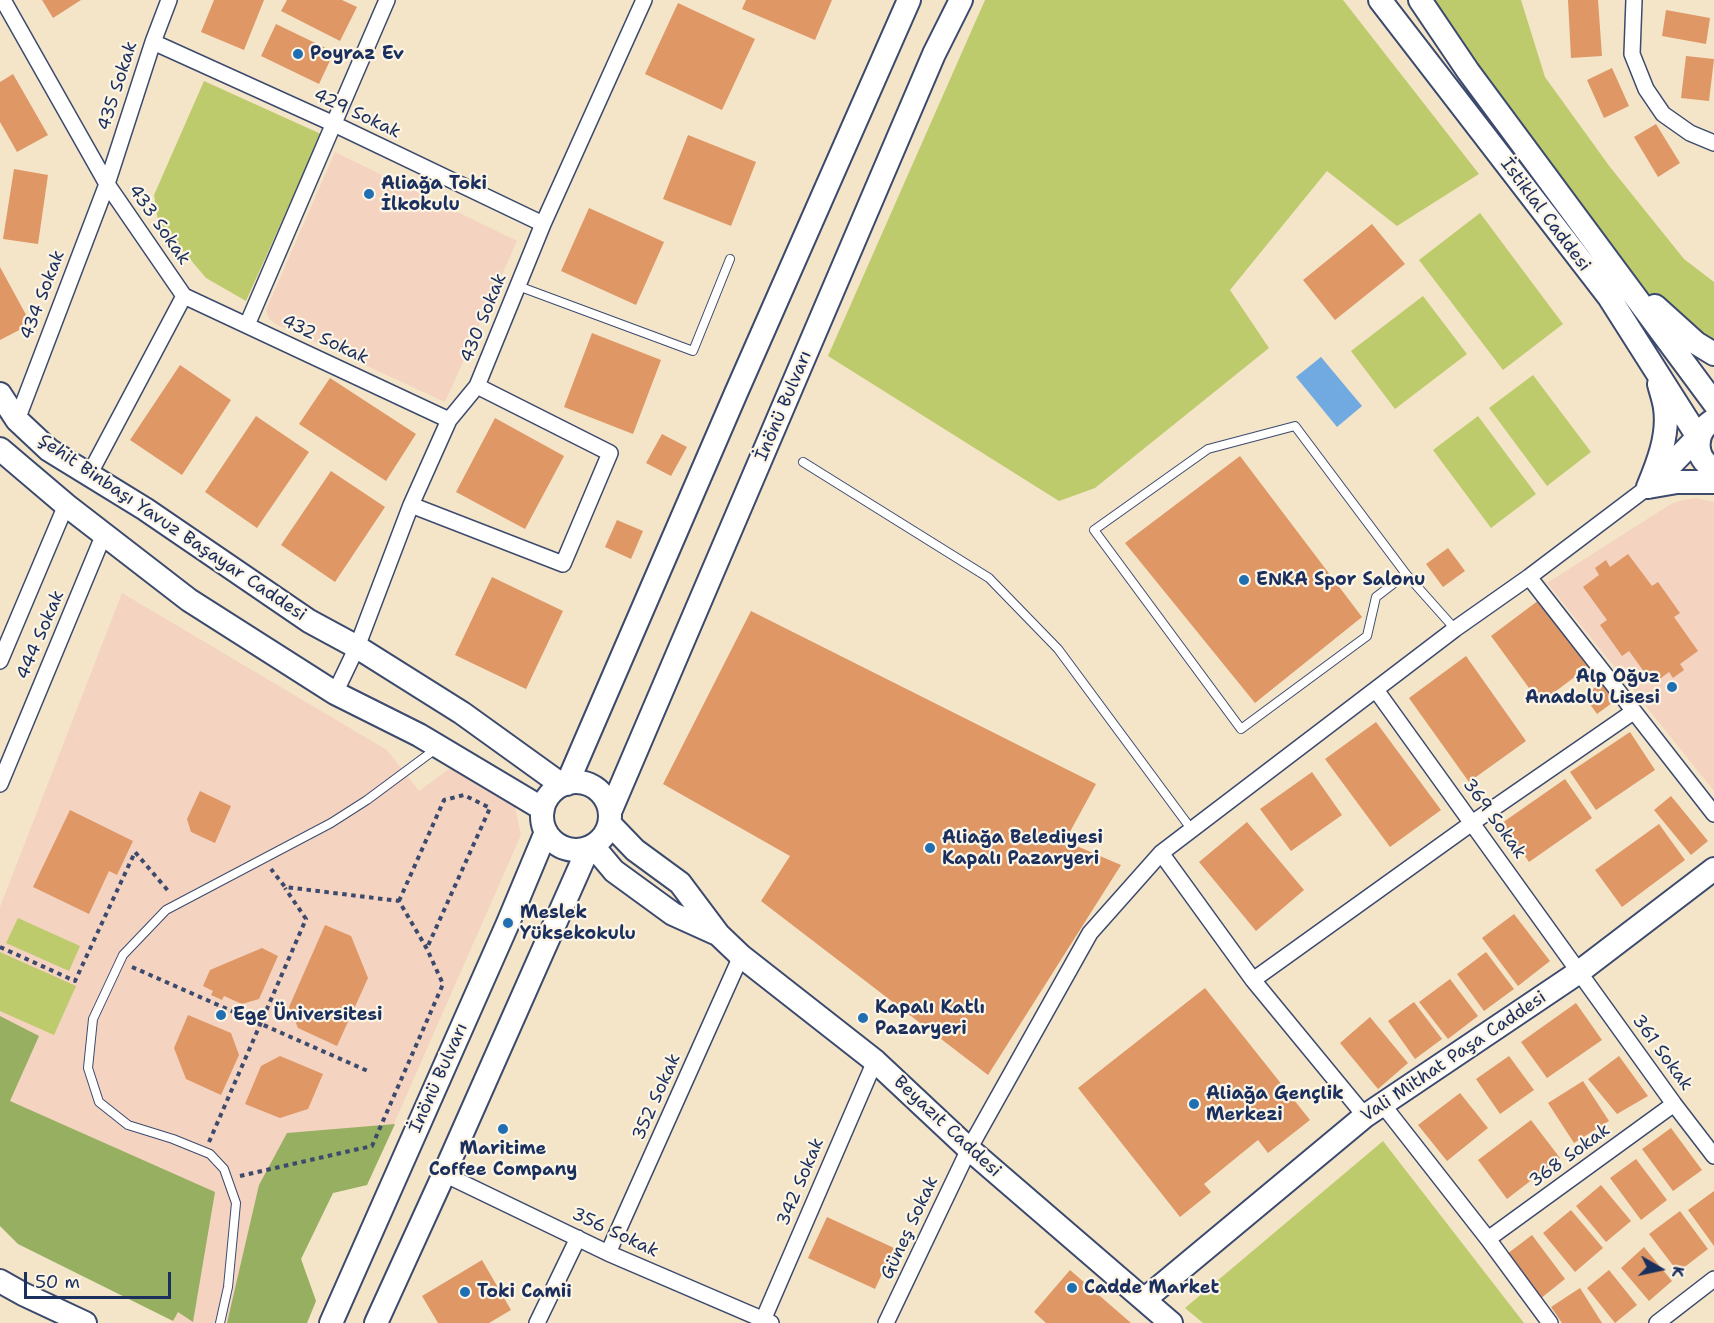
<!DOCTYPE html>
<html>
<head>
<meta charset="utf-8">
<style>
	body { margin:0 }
	#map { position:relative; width:1714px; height:1323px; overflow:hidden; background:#f4e5c9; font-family:"Shantell Sans",sans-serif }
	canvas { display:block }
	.north { position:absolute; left:1630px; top:1239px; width:60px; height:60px; -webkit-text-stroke:4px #fcf5e5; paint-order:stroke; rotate:99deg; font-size:16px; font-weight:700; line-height:24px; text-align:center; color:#1b2f5e }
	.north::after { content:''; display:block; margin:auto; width:21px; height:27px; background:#1b2f5e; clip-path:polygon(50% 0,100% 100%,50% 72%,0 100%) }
	.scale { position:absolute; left:24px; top:1272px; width:147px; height:27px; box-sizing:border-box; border:3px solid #1b2f5e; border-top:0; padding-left:8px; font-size:18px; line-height:21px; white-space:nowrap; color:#1b2f5e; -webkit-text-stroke:4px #fcf5e5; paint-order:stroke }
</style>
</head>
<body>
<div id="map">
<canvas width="1714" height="1323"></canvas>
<div class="north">K</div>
<div class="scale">50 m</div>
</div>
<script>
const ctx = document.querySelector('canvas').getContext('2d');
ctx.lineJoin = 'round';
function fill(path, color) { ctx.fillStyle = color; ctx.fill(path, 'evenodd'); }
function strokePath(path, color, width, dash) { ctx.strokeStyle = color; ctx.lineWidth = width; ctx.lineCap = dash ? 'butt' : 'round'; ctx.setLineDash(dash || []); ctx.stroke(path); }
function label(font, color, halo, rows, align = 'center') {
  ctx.font = font + ' "Shantell Sans",sans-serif'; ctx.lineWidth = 4.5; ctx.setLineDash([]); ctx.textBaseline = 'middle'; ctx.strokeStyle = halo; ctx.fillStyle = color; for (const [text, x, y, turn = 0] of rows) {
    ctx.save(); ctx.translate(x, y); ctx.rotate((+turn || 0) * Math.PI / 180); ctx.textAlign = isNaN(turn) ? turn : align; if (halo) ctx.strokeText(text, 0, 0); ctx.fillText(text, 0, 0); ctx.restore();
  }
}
fill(new Path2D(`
	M335,152L517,241L445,402L276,324L269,319L266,310Z
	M1696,498L1714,502V791L1547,583L1671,504L1683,500Z
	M122,593L387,750L419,791L453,766L513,798L521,835L367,1185L333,1193L301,1259L316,1301L307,1323H172L173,1320L18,1244L0,1226V907Z`), '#f4d3c0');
fill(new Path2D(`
	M985,0H1343L1479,174L1397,226L1327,171L1230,290L1269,348L1095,488L1059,501L828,356Z
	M1420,0H1521L1545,77L1610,167L1684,259L1714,282V354L1696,343L1609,260Z
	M204,81L321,134L246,301L206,278L158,221L154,195Z
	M1480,213L1563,324L1503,370L1419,260Z
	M1423,296L1467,354L1395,409L1351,351Z
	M1533,375L1591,452L1547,486L1489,408Z
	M1478,416L1536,494L1491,528L1433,450Z
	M18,918L80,946L69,971L6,943Z
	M0,952L76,986L54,1035L0,1011Z
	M1383,1141L1524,1323H1203L1185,1308Z`), '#bdcb6d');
fill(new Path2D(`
	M0,1016L39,1036L10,1101L215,1192L193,1322L178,1312L173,1321L18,1244L0,1226Z
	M395,1124L367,1185L333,1193L301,1259L316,1301L307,1323H227L259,1185L287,1133Z`), '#96af60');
fill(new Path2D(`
	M1321,357L1362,406L1337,427L1296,377Z`), '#70aae0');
fill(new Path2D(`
	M42,0H81L53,18Z
	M214,0H264L244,50L201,32Z
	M287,0H342L357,7L340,41L281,11Z
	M746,0H832L815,40L742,9Z
	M1568,0H1598L1602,56L1571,58Z
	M678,3L755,39L722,110L645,74Z
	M1666,10L1710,18L1706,44L1662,36Z
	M276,24L334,52L319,84L261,56Z
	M1686,56L1714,59L1709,101L1681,98Z
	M1612,68L1629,106L1604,118L1587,80Z
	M13,74L48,135L17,152L0,122V82Z
	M1656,124L1680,163L1658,177L1634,137Z
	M688,135L756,162L731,226L663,199Z
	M14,169L48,175L38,244L3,239Z
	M589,208L664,242L636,305L561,271Z
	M1372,224L1405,264L1335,320L1303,280Z
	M0,267L31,324L0,340Z
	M592,333L661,360L633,434L564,407Z
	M180,365L231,400L182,475L130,440Z
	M330,378L416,434L386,481L299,424Z
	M256,416L309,452L257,528L205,492Z
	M495,418L564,456L525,529L456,492Z
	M662,434L687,447L671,476L646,463Z
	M1240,456L1362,617L1255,703L1125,543Z
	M331,471L385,507L335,582L281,545Z
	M617,520L643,531L631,559L605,547Z
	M1448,548L1465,571L1443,587L1426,564Z
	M1628,554L1652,586L1658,582L1680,613L1674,617L1698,651L1680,664L1684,670L1673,678L1669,672L1653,684L1629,651L1622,656L1600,625L1607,620L1583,587L1599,575L1595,568L1606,560L1610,567Z
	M492,577L563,611L526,689L455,655Z
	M1539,600L1588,667L1540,703L1491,636Z
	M751,611L1096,784L1065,841L1121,865L988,1075L761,901L790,856L663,784Z
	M1466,656L1526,741L1469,782L1409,698Z
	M1602,682L1616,700L1597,714L1584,696Z
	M1376,722L1441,810L1390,847L1325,759Z
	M1630,732L1655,770L1596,810L1570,772Z
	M1312,772L1342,815L1291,851L1260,809Z
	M1565,779L1592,818L1529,862L1502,823Z
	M200,791L231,806L215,843L191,832L187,819Z
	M1671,796L1708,841L1691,855L1654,810Z
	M70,810L133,841L117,875L109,871L89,914L33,887Z
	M1247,822L1304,890L1256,931L1199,862Z
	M1659,824L1685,860L1622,907L1595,870Z
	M1514,914L1550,961L1518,986L1482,938Z
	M325,925L351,936L368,978L337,1046L298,1028L289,1007Z
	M262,948L278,956L259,999L242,1004L224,996L222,1000L211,995L213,991L203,986L210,970Z
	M1486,952L1514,989L1484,1011L1457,974Z
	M1450,979L1478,1016L1448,1039L1419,1002Z
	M1205,988L1310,1120L1268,1153L1258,1140L1204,1184L1211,1192L1180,1217L1078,1088Z
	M1414,1002L1442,1039L1415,1059L1388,1021Z
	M1576,1003L1602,1040L1547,1078L1521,1042Z
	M188,1015L231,1033L239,1055L221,1095L186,1079L174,1048Z
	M1370,1017L1408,1063L1378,1089L1340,1043Z
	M280,1056L323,1074L308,1109L280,1118L245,1104L261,1066Z
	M1509,1056L1534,1090L1500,1114L1476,1079Z
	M1619,1056L1648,1096L1617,1114L1588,1079Z
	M1583,1081L1609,1121L1574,1143L1548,1103Z
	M1460,1093L1488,1128L1447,1161L1418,1125Z
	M1531,1120L1560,1158L1507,1199L1478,1160Z
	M1671,1128L1702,1170L1673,1191L1642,1149Z
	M1636,1159L1667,1200L1641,1220L1610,1178Z
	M1601,1185L1631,1221L1606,1242L1576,1206Z
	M1714,1191V1246L1688,1210Z
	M1571,1210L1603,1248L1575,1272L1543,1233Z
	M1680,1211L1708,1249L1678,1272L1649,1234Z
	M827,1217L894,1248L875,1289L808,1258Z
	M1532,1235L1565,1279L1540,1299L1507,1254Z
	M1644,1247L1672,1281L1649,1301L1621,1268Z
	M482,1260L511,1310L489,1323H438L422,1296Z
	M1070,1270L1131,1323H1046L1034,1312Z
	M1609,1270L1637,1305L1615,1323L1587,1288Z
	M1580,1288L1602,1323H1562L1551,1307Z`), '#df9766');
const lane = new Path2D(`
	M518,286L693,351L730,259
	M803,462L989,578L1058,649L1192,830
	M1406,574L1376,597L1367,636L1241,729L1094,530L1208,449L1295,426L1406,574L1455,629
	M220,1323L228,1287L236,1203L224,1169L210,1154L173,1139L128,1125L99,1102L88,1068L93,1019L123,955L166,910L331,823L367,800L437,748`);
const street = new Path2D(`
	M3,0L107,184L184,296L89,475
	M1634,0L1632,54L1646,89L1663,114L1690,133L1714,143
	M153,42L334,124L543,224
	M184,296L449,420
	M247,325L387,0
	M17,420L107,184L153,42L169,0
	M411,505L563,564L610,453L477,386
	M1529,577L1714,814
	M0,661L66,505
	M1376,690L1674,1104L1714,1156
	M335,693L357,647L411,505L449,420L477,386L543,224L644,0
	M0,784L104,534
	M1161,853L1253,980L1365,1116
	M1253,980L1472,823L1633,712
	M1383,1105L1488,1239L1550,1323
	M444,1174L608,1253L771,1323
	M1488,1239L1674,1104
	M608,1253L741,956
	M763,1320L875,1061
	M537,1323L578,1238
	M886,1323L969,1149L1090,933L1161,853L1455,629L1529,577L1648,487
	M1657,1323L1714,1279`);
const secondary = new Path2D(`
	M1380,0L1609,297L1698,437
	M1420,0L1468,71L1714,403
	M1655,306L1696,343L1714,354
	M0,394L17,420L49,450L145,509L309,621L357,647L462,713L562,785
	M1714,420C1694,431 1693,458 1714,469
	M0,449L66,505L189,600L335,693L419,735L543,809
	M1653,483L1698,437
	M1648,487C1658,463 1669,435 1665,408C1664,400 1661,392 1659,384
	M1648,487L1677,482H1714
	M542 816a34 34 0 1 1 68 0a34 34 0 1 1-68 0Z
	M567,784L736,393L909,0
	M610,812L934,54L961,0
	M610,824L635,850L680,883L719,935L741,956L875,1061L969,1149L1171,1323
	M593,846L614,871L673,914L715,933
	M0,1281L23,1294L85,1323
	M1145,1299L1365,1116L1579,972L1714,869
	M331,1323L508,923L546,832
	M376,1323L444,1174L588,849`);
strokePath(lane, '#3c4a6e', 10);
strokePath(street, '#3c4a6e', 18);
strokePath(secondary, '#3c4a6e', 26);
strokePath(new Path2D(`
	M399,901L444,800L464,795L490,808L427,948
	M0,947L75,981L135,852L170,893
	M132,967L370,1072
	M209,1142L306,919L285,888
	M240,1176L372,1146L443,984L427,949L399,901L285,887L271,869`), '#3c4a6e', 4, [4.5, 4.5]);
strokePath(lane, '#fff', 8);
strokePath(street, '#fff', 15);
strokePath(secondary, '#fff', 22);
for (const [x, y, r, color] of [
	[298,54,6,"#1f6fb2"],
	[369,194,6,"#1f6fb2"],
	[1244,580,6,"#1f6fb2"],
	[1672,687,6,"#1f6fb2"],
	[930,848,6,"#1f6fb2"],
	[508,923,6,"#1f6fb2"],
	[221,1015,6,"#1f6fb2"],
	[863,1018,6,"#1f6fb2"],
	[1194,1104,6,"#1f6fb2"],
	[503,1129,6,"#1f6fb2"],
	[1072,1288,6,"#1f6fb2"],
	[465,1292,6,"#1f6fb2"]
]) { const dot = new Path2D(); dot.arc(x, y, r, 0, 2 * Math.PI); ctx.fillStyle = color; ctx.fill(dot); strokePath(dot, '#fcf5e5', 2); }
label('bold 18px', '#1b2f5e', '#fcf5e5', [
	["Poyraz Ev",310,54],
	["Aliağa Toki",381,184],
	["İlkokulu",381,205],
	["ENKA Spor Salonu",1256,580],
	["Alp Oğuz",1660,677,"right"],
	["Anadolu Lisesi",1660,698,"right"],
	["Aliağa Belediyesi",942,838],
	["Kapalı Pazaryeri",942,859],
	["Meslek",520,913],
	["Yüksekokulu",520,934],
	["Kapalı Katlı",875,1008],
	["Pazaryeri",875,1029],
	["Ege Üniversitesi",233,1015],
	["Aliağa Gençlik",1206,1094],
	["Merkezi",1206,1115],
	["Maritime",503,1149,"center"],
	["Coffee Company",503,1170,"center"],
	["Cadde Market",1084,1288],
	["Toki Camii",477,1292]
], 'left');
label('18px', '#1b2f5e', '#fcf5e5', [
	["435 Sokak",118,86,-72],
	["429 Sokak",357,114,25],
	["İstiklal Caddesi",1545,215,53],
	["433 Sokak",159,225,55],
	["434 Sokak",43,295,-69],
	["430 Sokak",484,318,-68],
	["432 Sokak",325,340,25],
	["İnönü Bulvarı",784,406,-67],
	["Şehit Binbaşı Yavuz Başayar Caddesi",172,528,34],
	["444 Sokak",41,635,-67],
	["369 Sokak",1494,819,54],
	["361 Sokak",1662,1053,54],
	["Vali Mithat Paşa Caddesi",1454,1057,-34],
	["İnönü Bulvarı",439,1078,-66],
	["352 Sokak",657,1097,-66],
	["Beyazıt Caddesi",947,1127,43],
	["368 Sokak",1570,1156,-36],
	["342 Sokak",801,1182,-67],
	["Güneş Sokak",910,1228,-65],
	["356 Sokak",615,1233,25]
]);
</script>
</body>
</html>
